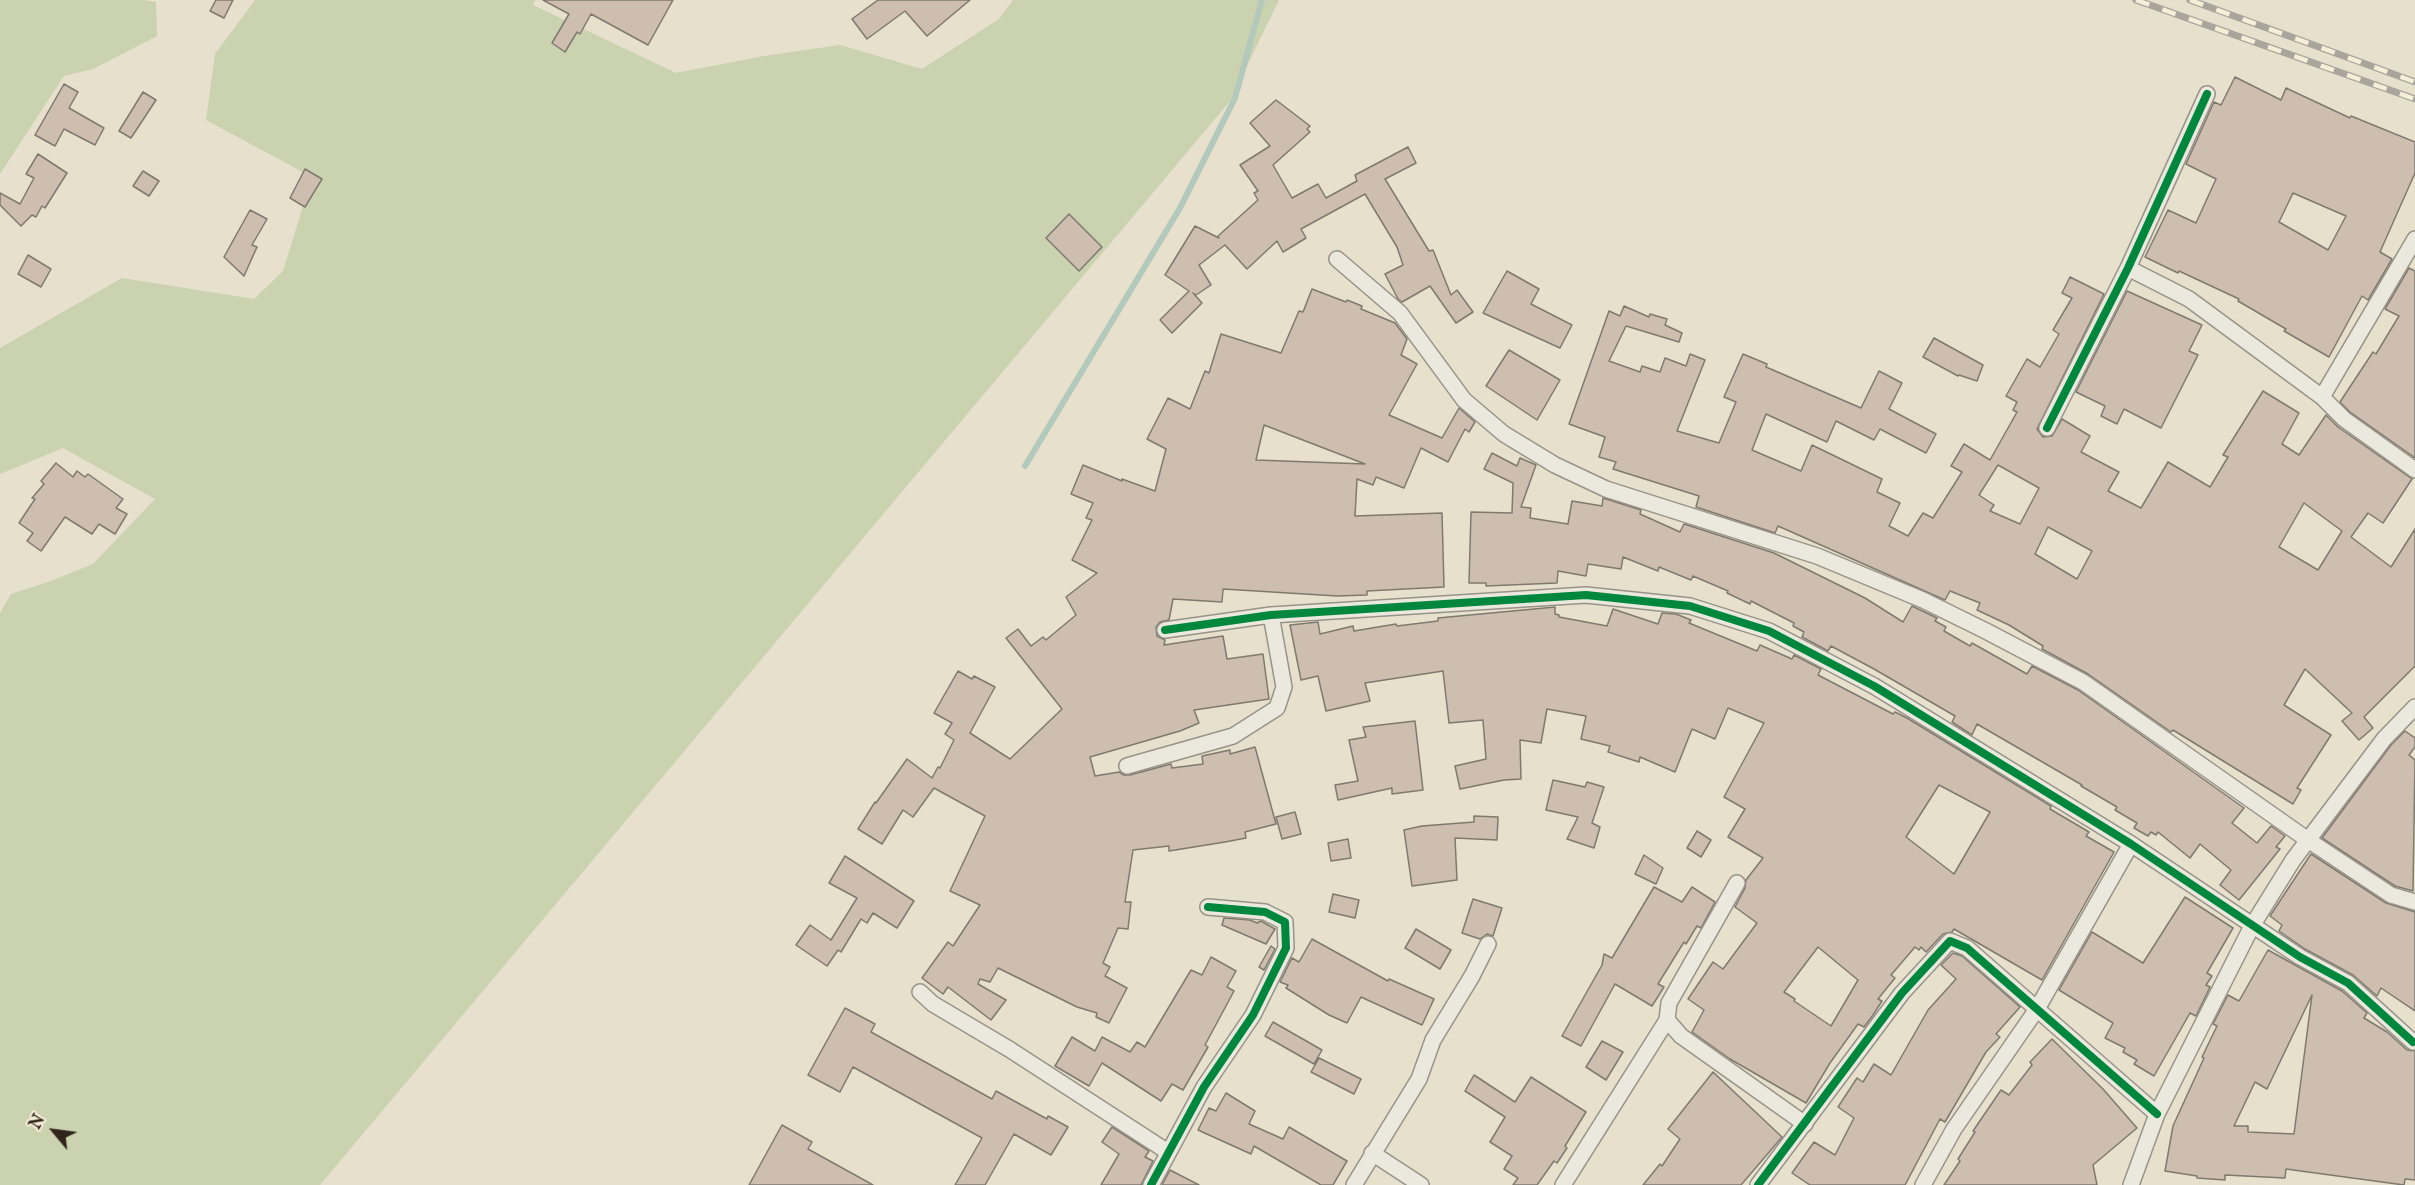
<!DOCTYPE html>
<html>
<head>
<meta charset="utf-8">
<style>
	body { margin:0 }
	#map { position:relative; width:2415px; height:1185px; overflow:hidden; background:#e6e0cc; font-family:"IM FELL English",serif }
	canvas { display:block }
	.north { position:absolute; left:24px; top:1101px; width:60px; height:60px; -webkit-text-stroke:4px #f6eed7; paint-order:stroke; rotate:299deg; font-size:16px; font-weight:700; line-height:24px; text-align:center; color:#31251b }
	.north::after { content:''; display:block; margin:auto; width:21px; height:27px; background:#31251b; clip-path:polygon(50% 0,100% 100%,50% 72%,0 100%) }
</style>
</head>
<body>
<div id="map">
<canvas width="2415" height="1185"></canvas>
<div class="north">N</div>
</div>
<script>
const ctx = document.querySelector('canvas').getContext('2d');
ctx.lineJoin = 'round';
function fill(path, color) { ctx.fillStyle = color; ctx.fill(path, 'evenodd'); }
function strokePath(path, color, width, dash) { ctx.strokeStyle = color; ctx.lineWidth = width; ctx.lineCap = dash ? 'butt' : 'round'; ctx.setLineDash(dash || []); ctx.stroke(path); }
fill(new Path2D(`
	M0,0H144L156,2L157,36L93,69L64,76L0,174Z
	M255,0H535L533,5L676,73L764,56L840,45L922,69L999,19L1013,0H1279L1230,101L320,1185H0V613L11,594L51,581L93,564L155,499L63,448L0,474V348L122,278L254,299L283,271L312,177L206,120L215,54Z`), '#cbd2af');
strokePath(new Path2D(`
	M1025,466L1180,208L1235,98L1262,0`), '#b2c9bb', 6);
const building = new Path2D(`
	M216,0H233L224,18L210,11Z
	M543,0H673L648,45L591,14L580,34L577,32L565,52L552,43L569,14Z
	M878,0H970L927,36L905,11L867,39L852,19Z
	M2235,77L2281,100L2286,88L2350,118L2351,116L2415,142V173L2380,252L2392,259L2368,300L2362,296L2329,357L2284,331L2286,329L2238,301L2239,299L2179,271L2178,273L2145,257L2168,210L2196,223L2216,179L2186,164L2214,102L2221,105ZM2293,193L2346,216L2328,250L2279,222Z
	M64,84L78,92L69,108L104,128L95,145L64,129L55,146L35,135Z
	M143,92L156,100L131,138L119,131Z
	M1276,100L1310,126L1307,129L1310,132L1273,165L1292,198L1318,184L1326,198L1357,181L1355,175L1408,147L1416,163L1385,179L1429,251L1433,250L1451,295L1457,290L1473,312L1456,323L1430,286L1402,302L1398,299L1385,274L1403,265L1397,247L1365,194L1301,229L1306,238L1283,252L1277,241L1247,269L1225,245L1199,265L1211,285L1196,295L1193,293L1202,303L1172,333L1160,320L1189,291L1165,275L1195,226L1219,238L1217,237L1258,200L1254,193L1258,191L1240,165L1270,146L1250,123Z
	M38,154L67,173L45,208L42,206L36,217L32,215L21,226L0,205V193L20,204L34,178L26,174Z
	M305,169L322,179L305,207L290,198Z
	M143,171L159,181L149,196L133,186Z
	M250,210L267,219L252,245L257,247L244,276L224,257Z
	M1069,214L1102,247L1079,271L1046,238Z
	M28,255L51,269L41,287L18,274Z
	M2409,268L2415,271V458L2350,412L2340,402L2373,352L2376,354L2399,316L2385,309Z
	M1507,271L1539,289L1531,304L1572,325L1560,348L1483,313Z
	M2070,277L2104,294L2037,429L2043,437L2052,436L2062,419L2090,436L2081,452L2119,472L2108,491L2141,508L2168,462L2210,487L2228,457L2223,455L2263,391L2299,413L2282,444L2299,455L2326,415L2338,427L2412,479L2383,523L2368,513L2351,537L2391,567L2415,529V666L2364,717L2373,728L2359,740L2342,721L2352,713L2305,669L2284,705L2331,735L2297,788L2301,790L2293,804L2173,730L2171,732L2088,674L2042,649L2043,646L2009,625L1977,610L1980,603L1950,591L1945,600L1778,526L1775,533L1696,507L1699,496L1613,469L1616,462L1599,457L1605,437L1569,424L1609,311L1620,316L1624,306L1649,317L1650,314L1667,319L1665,325L1682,333L1679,342L1626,326L1609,361L1640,372L1642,366L1660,372L1665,358L1686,366L1690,354L1705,360L1677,431L1719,443L1736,402L1724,397L1743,354L1767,364L1766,367L1861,408L1879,371L1902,383L1889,409L1936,434L1926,453L1880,429L1874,440L1836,421L1827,442L1766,414L1752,450L1801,471L1812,445L1882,479L1877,492L1900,503L1889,526L1908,536L1923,513L1933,518L1962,472L1951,466L1964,444L1990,460L2017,412L2013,410L2017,402L2006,396L2027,359L2040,367L2059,334L2053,330L2072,298L2062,293ZM1998,465L2039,488L2020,524L1990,511L1994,505L1979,495ZM2304,503L2342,531L2318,570L2279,547ZM2048,527L2092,551L2077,579L2035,554Z
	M1312,289L1346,302L1347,300L1362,306L1361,309L1395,323L1407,339L1401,355L1417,364L1389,415L1442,438L1459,408L1475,422L1469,432L1465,429L1448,462L1421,448L1404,488L1376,477L1373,485L1357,479L1355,516L1442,513L1444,587L1367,591V595L1337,596L1223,589L1222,602L1173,599L1169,620L1160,622L1156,627L1157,636L1165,640L1164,645L1223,636L1227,659L1263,654L1269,699L1194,710L1199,723L1180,731L1090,757L1095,776L1119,772L1124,775H1130L1171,764L1172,768L1203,764L1202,756L1230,750V754L1255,747L1276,824L1245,832L1246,838L1225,842L1169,851V846L1133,850L1125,902H1131L1128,929L1118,928L1103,963L1110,967L1105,976L1127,988L1109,1023L1096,1017L1097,1013L1077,1007L998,968L990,982L980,979L978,984L1006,1000L991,1020L948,987L943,994L922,978L948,942L953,946L980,905L950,891L985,816L934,788L913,817L903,810L882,844L858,829L875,802L876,803L907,759L932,778L938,767L940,768L954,740L945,734L952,723L934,713L958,671L972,679L974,676L995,687L970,733L1010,759L1062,709L1006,638L1018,629L1031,646L1043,637L1046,640L1076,615L1066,597L1097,573L1072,560L1092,520L1086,518L1093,503L1071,494L1083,465L1122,481V479L1155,491L1166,449L1147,439L1168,398L1190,409L1205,371L1209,373L1221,334L1281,353L1299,311L1303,312ZM1264,425L1365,464L1256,460Z
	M2127,291L2202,325L2189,351L2198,355L2161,428L2124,409L2117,424L2101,416L2105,406L2076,392Z
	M1934,338L1983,365L1977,381L1959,375L1958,376L1923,357Z
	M1509,350L1560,380L1537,420L1486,386Z
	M1492,453L1517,466L1520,458L1536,465L1521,507L1531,508L1530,518L1568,524L1572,501L1602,506L1603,498L1641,510L1640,514L1680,532L1684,524L1774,553L1865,598L1903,622L1912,606L1937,618L1935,621L1946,627L1944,631L1970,646L1972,643L2027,674L2032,666L2078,690L2244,808L2232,823L2257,843L2271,826L2285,836L2276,847L2280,849L2239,900L2220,885L2231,870L2200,844L2190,858L2158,832L2156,835L2151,832L2148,836L2134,828L2137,823L2115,810L2117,807L2081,786L2082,785L1977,724L1972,735L1952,722L1955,716L1874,669L1831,646L1828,651L1802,637L1804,632L1793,626L1794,623L1751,601L1750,604L1727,593L1728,591L1693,576L1691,580L1659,567L1658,571L1623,557L1621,569L1588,564L1586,576L1558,571L1557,583L1486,586V583H1469L1471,512L1512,513L1513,483L1484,469Z
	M56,463L73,477L77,471L85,477L88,474L123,499L116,508L127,514L115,534L99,524L92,534L65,517L41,551L27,541L33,533L19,523L35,499L32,498L44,484L41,481Z
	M1555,607V614L1559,615V617L1607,626L1613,609L1658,624L1662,613L1676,614L1691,620L1689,623L1757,651L1760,645L1792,659L1794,655L1821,669L1818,675L1893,714L1895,712L1907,718L2051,806L2050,809L2089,832L2086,836L2114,852L2042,980L1954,929L1952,932L1943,934L1926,952L1921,947L1919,950L1915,947L1891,975L1895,978L1878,999L1882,1001L1873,1015L1864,1027L1858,1024L1830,1063L1806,1103L1730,1059L1692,1032L1704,1010L1688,999L1713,962L1723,969L1757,923L1735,907L1745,888L1746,880L1763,858L1728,837L1745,809L1724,797L1764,723L1728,708L1715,739L1692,729L1675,772L1640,757L1639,762L1608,752L1610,746L1581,739L1586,716L1547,709L1541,743L1520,740L1521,779L1504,780L1460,789L1455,766L1486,759L1483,720L1449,723L1443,671L1365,683L1370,701L1326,711L1318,676L1301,680L1290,625L1318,622L1320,634L1353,626L1354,631L1396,624L1397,626L1438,621V618ZM1939,785L1990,812L1954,874L1906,837ZM1818,947L1858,980L1831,1026L1794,1001L1795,999L1784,992Z
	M1415,721L1423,790L1392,794V788L1338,800L1335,785L1358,781L1349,740L1366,737L1363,727Z
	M2405,731L2415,738V747L2409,755L2415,760L2413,891L2395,886L2322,838L2391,745Z
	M1553,780L1585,787L1587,782L1604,787L1592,823L1600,827L1594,848L1567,839L1578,817L1546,810Z
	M1295,812L1301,834L1282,839L1276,817Z
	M1474,816L1498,817L1497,840L1455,838L1457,880L1412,886L1404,830L1422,826L1474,822Z
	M1697,831L1711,840L1701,857L1687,848Z
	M1348,839L1351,858L1331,861L1328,843Z
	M2311,854L2386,903L2415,912V1011L2381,988L2377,996L2353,975L2305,949L2279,931L2282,925L2270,916Z
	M1644,855L1663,868L1656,884L1635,874Z
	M845,856L914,901L897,928L873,913L867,923L861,919L841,952L838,950L827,966L796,945L810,925L831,940L857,898L829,883Z
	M1654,887L1682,902L1692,887L1715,902L1701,928L1697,926L1686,944L1684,942L1658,984L1664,987L1652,1006L1615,984L1581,1046L1562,1036L1602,965L1604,954L1612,958Z
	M1333,894L1359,900L1355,918L1329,912Z
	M2185,897L2233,928L2207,973L2212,976L2206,985L2210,987L2196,1016L2190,1013L2154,1076L2134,1064L2137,1060L2123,1052L2125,1048L2105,1038L2113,1023L2059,990L2092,932L2143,963Z
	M1473,899L1502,908L1493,936L1487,934L1480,939L1462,933Z
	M1224,918L1250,920L1257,923L1261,921L1275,929L1266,944L1222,925Z
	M1416,929L1451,950L1440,969L1405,948Z
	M1312,939L1388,981L1389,979L1434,999L1422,1025L1361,997L1347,1023L1329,1015L1286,988L1288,985L1280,982L1292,958L1299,962Z
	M1271,946L1275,949L1264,970L1259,967Z
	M2268,950L2342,991L2367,1013L2364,1018L2387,1032L2407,1050L2415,1051V1180L2405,1179L2404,1185L2286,1169L2285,1178L2225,1175V1180L2197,1178V1176L2165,1171L2173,1126L2204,1058L2202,1057L2217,1026L2213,1024L2228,995L2239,1001ZM2312,995L2294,1134L2248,1132V1126H2234L2255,1082L2267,1089Z
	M1953,953L1962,956L2020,1007L1996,1034L2000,1037L1986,1052L1945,1122L1940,1119L1905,1185H1810L1792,1173L1814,1142L1835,1155L1854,1118L1838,1107L1857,1078L1863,1082L1874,1064L1891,1075L1928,1010L1956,979L1941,965Z
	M1211,957L1236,971L1227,987L1234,991L1205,1045L1208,1047L1183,1090L1172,1084L1161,1101L1102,1063L1089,1086L1055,1066L1072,1037L1095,1051L1102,1037L1130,1052L1137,1042L1145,1047L1191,970L1202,975Z
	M845,1008L875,1024L871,1032L992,1099L996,1091L1047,1119L1048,1116L1068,1127L1051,1155L1014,1134L985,1185H955L982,1138L853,1067L840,1092L808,1075Z
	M1273,1022L1322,1050L1314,1064L1265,1036Z
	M2052,1039L2103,1089L2137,1128L2093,1165L2097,1185H1944L1960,1161L1958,1159L1975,1132L1973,1131L2001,1090L2009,1095L2032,1065L2030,1062Z
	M1602,1041L1623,1052L1606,1080L1586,1067Z
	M1319,1058L1361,1079L1354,1094L1311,1072Z
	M1713,1072L1782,1137L1741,1185H1643L1660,1164L1662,1166L1680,1139L1668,1129Z
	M1474,1075L1515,1102L1531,1077L1586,1112L1565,1146L1567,1148L1557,1163L1554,1161L1537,1185H1513L1518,1178L1504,1169L1512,1156L1490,1142L1505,1117L1465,1091Z
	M1226,1093L1255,1111L1249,1124L1283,1139L1289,1127L1347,1161L1333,1185H1321L1254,1146L1251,1154L1198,1130L1209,1108L1216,1111Z
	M782,1125L812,1142L808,1149L873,1185H749Z
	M1112,1127L1149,1151L1145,1157L1153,1161L1141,1185H1101L1119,1154L1102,1142Z
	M1170,1170L1199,1185H1162Z`);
fill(building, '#cdbeb0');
strokePath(building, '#7f7a6e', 1.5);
const minor = new Path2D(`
	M1337,259L1400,313L1464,400L1504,434L1555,465L1606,489L1817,556L1923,600L1986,631L2083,682L2308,840L2391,895L2415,902
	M2128,268L2189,299L2322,397L2344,419L2415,470
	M2322,397L2415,239
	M2047,428L2128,268L2207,94
	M1165,630L1271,615L1586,595L1690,606L1769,631L1874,686L2131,844L2300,957L2348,983L2413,1042
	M1127,766L1233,736L1277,708L1284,687L1271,615
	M1737,883L1669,1003L1667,1020L1681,1036L1805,1124
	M920,992L933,1004L1009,1049L1168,1152
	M1372,1153L1421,1185
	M1151,1185L1204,1087L1253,1015L1286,948L1285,922L1265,912L1208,907
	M1354,1185L1419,1079L1433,1040L1472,976L1488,944
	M1563,1185L1667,1020
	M1758,1185L1902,993L1950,941L1967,948L2157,1114
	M1923,1185L1954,1129L2037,1009L2131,844
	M2131,1185L2157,1114L2252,926L2293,860L2384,739L2415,707`);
strokePath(minor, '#989387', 18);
strokePath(minor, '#ebe8de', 15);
const rail = new Path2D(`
	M2136,0L2415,99
	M2190,0L2415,82`);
strokePath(rail, '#a9a59d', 7);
strokePath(rail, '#f6eed7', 4.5, [14]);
strokePath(new Path2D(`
	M2047,428L2128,268L2207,94
	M1165,630L1271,615L1586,595L1690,606L1769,631L1874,686L2131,844L2300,957L2348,983L2413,1042
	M1151,1185L1204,1087L1253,1015L1286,948L1285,922L1265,912L1208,907
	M1758,1185L1902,993L1950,941L1967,948L2157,1114`), '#00873e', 8);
</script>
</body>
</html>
